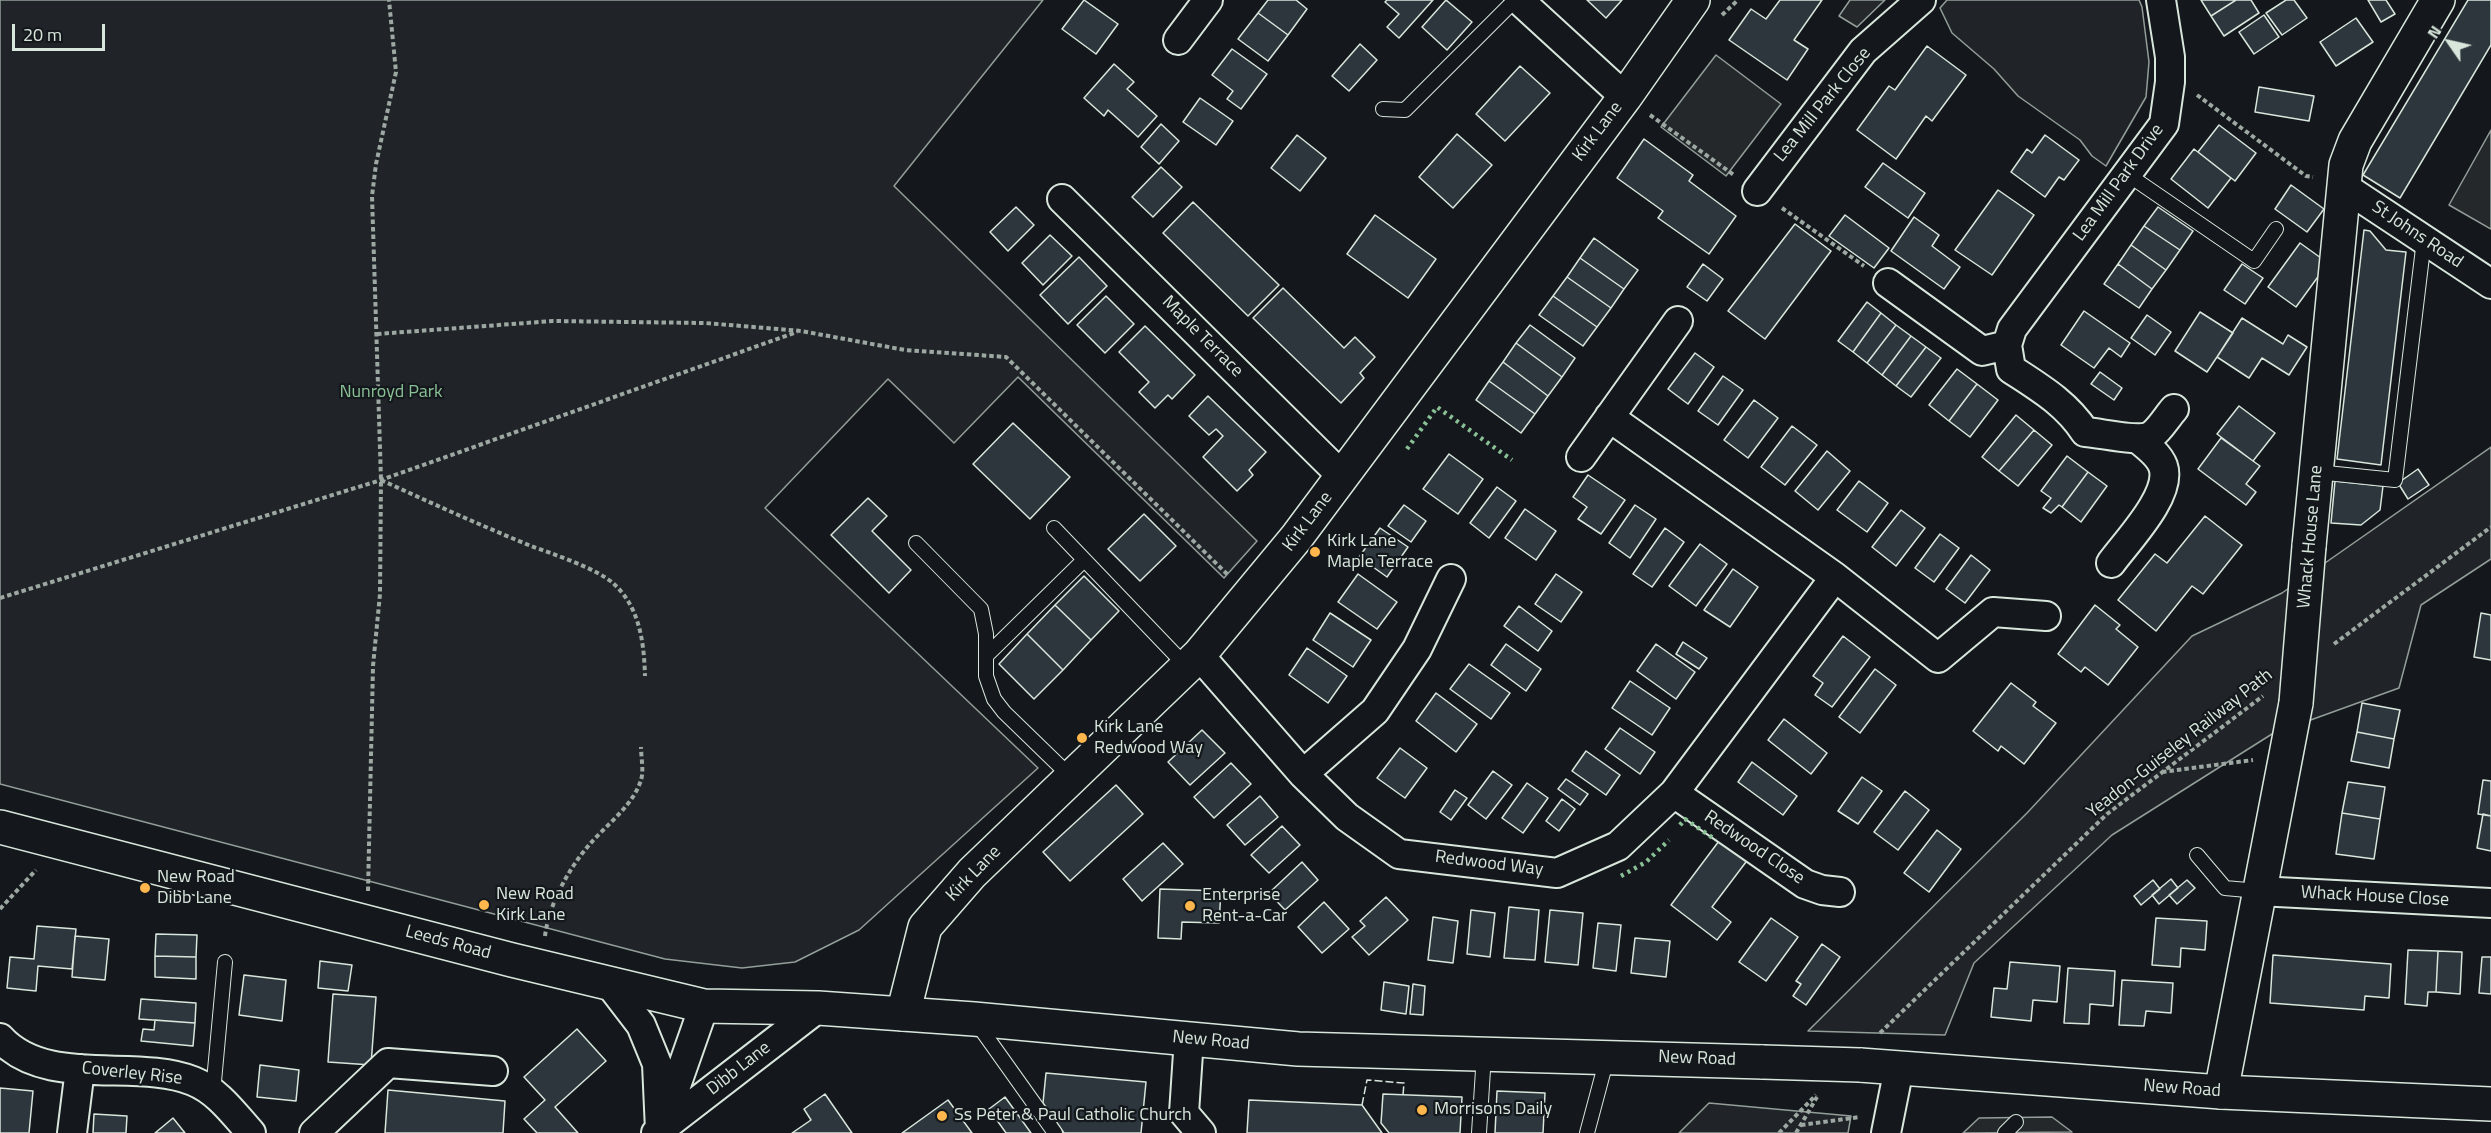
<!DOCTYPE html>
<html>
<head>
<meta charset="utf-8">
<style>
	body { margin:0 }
	#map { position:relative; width:2491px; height:1133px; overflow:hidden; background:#14181c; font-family:"Titillium Web",sans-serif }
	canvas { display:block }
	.north { position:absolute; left:2419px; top:12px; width:60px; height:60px; -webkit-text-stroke:4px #14181c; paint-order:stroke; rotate:304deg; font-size:16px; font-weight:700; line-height:24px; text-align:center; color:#d8e6dc }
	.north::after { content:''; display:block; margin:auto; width:21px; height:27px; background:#d8e6dc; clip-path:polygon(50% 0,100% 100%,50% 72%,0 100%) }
	.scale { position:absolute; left:12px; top:24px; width:93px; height:27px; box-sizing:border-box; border:3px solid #d8e6dc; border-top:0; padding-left:8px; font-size:18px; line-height:21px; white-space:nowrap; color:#d8e6dc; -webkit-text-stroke:4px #14181c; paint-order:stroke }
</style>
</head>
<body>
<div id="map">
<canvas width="2491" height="1133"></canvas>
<div class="north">N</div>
<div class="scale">20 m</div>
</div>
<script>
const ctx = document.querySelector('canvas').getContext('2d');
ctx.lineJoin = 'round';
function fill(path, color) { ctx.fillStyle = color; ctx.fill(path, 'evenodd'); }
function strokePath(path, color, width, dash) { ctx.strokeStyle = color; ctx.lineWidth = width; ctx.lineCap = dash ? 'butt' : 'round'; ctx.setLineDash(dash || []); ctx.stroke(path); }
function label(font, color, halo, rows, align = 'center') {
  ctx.font = font + ' "Titillium Web",sans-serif'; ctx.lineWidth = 4.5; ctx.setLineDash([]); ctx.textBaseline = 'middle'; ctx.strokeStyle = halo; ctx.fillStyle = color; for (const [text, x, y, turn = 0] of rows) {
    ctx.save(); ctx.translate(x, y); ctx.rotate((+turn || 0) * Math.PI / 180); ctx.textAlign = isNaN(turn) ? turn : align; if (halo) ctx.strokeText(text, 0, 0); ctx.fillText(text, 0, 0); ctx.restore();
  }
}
const green = new Path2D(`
	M0,0H1043L894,186L1257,541L1224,578L1018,377L954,443L888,379L765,508L1038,768L859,930L795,962L742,968L665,959L0,784Z
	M1947,0H2139L2142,7L2149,62L2146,97L2106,166L2092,156L2080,140L2018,96L1994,69L1952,33L1940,8Z
	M2491,447V559L2421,605L2399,688L2272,734L2112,835L1974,963L1945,1035L1808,1031L2027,813L2192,636L2282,593Z
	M1709,1103L1851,1116L1848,1133H1679Z`);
fill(green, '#202428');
strokePath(green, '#939e99', 1.5);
const parking = new Path2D(`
	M1850,0H1885L1857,27L1839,16Z
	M1716,55L1781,104L1726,176L1661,127Z
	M2491,130V229L2449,205Z
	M2052,1117L2072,1132L1963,1133L1979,1118Z`);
fill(parking, '#24282b');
strokePath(parking, '#939e99', 1.5);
const building = new Path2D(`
	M1084,0L1118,24L1096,54L1062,29Z
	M1268,0H1296L1307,9L1288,35L1258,13Z
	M1387,0H1433L1399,38L1387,27L1399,14L1385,2Z
	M1446,0L1472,22L1447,50L1422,27Z
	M1587,0H1622L1606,18Z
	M1780,0H1822L1794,40L1808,49L1787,80L1729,40L1751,9L1766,19Z
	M2201,0H2236L2211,16Z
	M2236,0H2251L2259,13L2224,36L2211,16Z
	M2286,0H2294L2307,18L2282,35L2266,13Z
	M2368,0H2386L2395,14L2381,22Z
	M2468,0H2491V45L2400,198L2363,175Z
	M1258,13L1288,35L1268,61L1238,39Z
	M2264,15L2279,37L2254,54L2239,32Z
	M2356,18L2373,42L2336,66L2320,42Z
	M1360,44L1377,60L1349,91L1332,76Z
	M1927,46L1966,75L1932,121L1926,116L1896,159L1857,130L1889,86L1895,90Z
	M1232,49L1267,74L1241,109L1227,99L1233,91L1212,75Z
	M1114,64L1134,82L1127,89L1157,116L1138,137L1108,110L1104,116L1084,98Z
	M1520,66L1550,93L1505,141L1476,114Z
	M2259,87L2314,96L2309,121L2255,112Z
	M1200,98L1233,121L1216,145L1183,122Z
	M1161,124L1179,141L1159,164L1141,147Z
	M2219,125L2256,153L2235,181L2198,152Z
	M1457,134L1492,165L1453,208L1419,177Z
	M1297,135L1326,158L1300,191L1271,168Z
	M2045,135L2079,160L2064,180L2059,177L2045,197L2011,172L2027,149L2032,153Z
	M1644,139L1693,175L1689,181L1736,216L1709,254L1658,218L1663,211L1617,178Z
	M2194,149L2231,178L2208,208L2171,179Z
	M1883,163L1925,193L1908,218L1865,187Z
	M1161,167L1182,187L1153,217L1132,197Z
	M2291,185L2324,209L2307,232L2275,209Z
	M1998,190L2034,215L1992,275L1955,250Z
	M1193,202L1279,285L1248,316L1163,233Z
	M1016,207L1034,225L1008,251L990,232Z
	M2158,207L2193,231L2180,250L2144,226Z
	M1375,215L1436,259L1408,298L1347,254Z
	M1845,215L1889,248L1874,268L1829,236Z
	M1914,217L1939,235L1932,246L1960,267L1944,289L1891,251Z
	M1795,224L1831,251L1765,339L1728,311Z
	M2144,226L2180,250L2166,270L2131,245Z
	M2364,230L2370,231L2386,250L2406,252L2381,465L2337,459Z
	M1050,235L1072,256L1043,285L1022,263Z
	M1594,238L1638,270L1624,289L1580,258Z
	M2300,243L2328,263L2296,307L2268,287Z
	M2131,245L2166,270L2152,289L2118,264Z
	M1079,257L1107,286L1068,324L1040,295Z
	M1580,258L1624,289L1611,308L1567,277Z
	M1703,264L1723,279L1707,301L1687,287Z
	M2118,264L2152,289L2139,308L2104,284Z
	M2242,264L2263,278L2245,304L2224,290Z
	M1567,277L1611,308L1597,327L1553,296Z
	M1283,288L1344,348L1355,337L1375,357L1360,373L1364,378L1341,403L1253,318Z
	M1106,296L1134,324L1105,353L1077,325Z
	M1553,296L1597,327L1583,346L1539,315Z
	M1867,302L1881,313L1853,352L1838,341Z
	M2084,311L2130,343L2121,357L2109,348L2094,368L2061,345Z
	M2200,312L2233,333L2207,372L2175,351Z
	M1881,313L1896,325L1867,363L1853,352Z
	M2147,315L2171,332L2155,355L2131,338Z
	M2242,318L2283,344L2288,335L2307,347L2289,375L2262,358L2249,378L2217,357Z
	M1530,325L1575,358L1562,377L1516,343Z
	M1896,325L1911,336L1882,375L1867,363Z
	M1145,326L1195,375L1172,399L1168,395L1155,408L1139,392L1149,382L1119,352Z
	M1911,336L1926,347L1896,386L1882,375Z
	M1516,343L1562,377L1548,396L1503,362Z
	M1926,347L1941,358L1911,397L1896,386Z
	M1695,353L1714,367L1688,404L1668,389Z
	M1503,362L1548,396L1535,414L1489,381Z
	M1957,369L1977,384L1949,421L1929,405Z
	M2100,372L2122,388L2114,400L2091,384Z
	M1723,376L1743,390L1718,425L1698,411Z
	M1489,381L1535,414L1521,433L1476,400Z
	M1977,384L1998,400L1970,437L1949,421Z
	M1208,396L1266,452L1249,470L1253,475L1237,491L1203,457L1223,436L1216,429L1209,435L1189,416Z
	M1754,400L1778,418L1748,458L1724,440Z
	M2239,406L2275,433L2253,461L2217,434Z
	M2016,415L2034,430L1999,471L1982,457Z
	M1013,423L1070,477L1030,519L973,464Z
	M1792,426L1817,445L1785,485L1761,467Z
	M2034,430L2052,445L2018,486L1999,471Z
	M2221,438L2260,466L2246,484L2256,492L2246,505L2198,469Z
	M1827,451L1850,471L1818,510L1795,491Z
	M1449,454L1483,479L1458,514L1423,489Z
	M2067,456L2088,472L2062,507L2059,505L2051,513L2043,508L2051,498L2041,491Z
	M2418,469L2429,485L2408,499L2398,483Z
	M2088,472L2107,486L2081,522L2062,507Z
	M1588,475L1625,500L1601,534L1578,519L1587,507L1573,497Z
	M1859,481L1888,503L1867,532L1837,510Z
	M2335,481L2383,486L2380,510L2361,525L2331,523Z
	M1497,487L1516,501L1489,538L1470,523Z
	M868,498L887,516L872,531L911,570L889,593L831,535Z
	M1404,505L1426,521L1411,542L1388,526Z
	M1635,505L1656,519L1630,558L1609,543Z
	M1525,509L1556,531L1536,560L1505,538Z
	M1901,510L1925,528L1896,566L1872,547Z
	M1144,514L1176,546L1140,581L1108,549Z
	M2205,516L2242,545L2203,594L2192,586L2156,631L2118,600L2155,554L2167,563Z
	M1380,528L1408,547L1387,577L1359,557Z
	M1665,528L1684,542L1652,587L1633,574Z
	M1940,534L1959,548L1934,582L1915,568Z
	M1700,544L1727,564L1696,606L1669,586Z
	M1971,555L1990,570L1965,603L1946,589Z
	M1733,569L1758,587L1730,627L1704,610Z
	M1358,574L1397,602L1377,629L1338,602Z
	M1556,574L1582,592L1561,622L1535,604Z
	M1084,576L1119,611L1091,640L1055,605Z
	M1055,605L1091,640L1063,670L1027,634Z
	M2095,605L2120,625L2116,629L2138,647L2108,685L2085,667L2081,672L2058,654Z
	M1519,606L1552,631L1538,651L1504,626Z
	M1330,613L1371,640L1353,667L1313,640Z
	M2481,613L2491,615V660L2474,657Z
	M1027,634L1063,670L1034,699L999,664Z
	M1843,636L1870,657L1832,707L1815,695L1823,683L1813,676Z
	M1683,642L1707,658L1699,669L1676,654Z
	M1506,644L1541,669L1526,691L1491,665Z
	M1656,644L1695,672L1676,699L1637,671Z
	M1307,648L1347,676L1328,703L1289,675Z
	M1469,664L1510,693L1491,719L1450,689Z
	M1875,669L1896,685L1860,733L1839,717Z
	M1630,681L1670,708L1652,735L1612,708Z
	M2011,683L2036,702L2033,706L2056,723L2024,764L2001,746L1998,751L1973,731Z
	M1436,693L1477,724L1456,752L1416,721Z
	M2362,703L2400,710L2394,739L2357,732Z
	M1784,719L1827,753L1811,774L1768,740Z
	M1620,728L1655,752L1640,774L1605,749Z
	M1202,730L1225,753L1190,785L1168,762Z
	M2357,732L2394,739L2389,768L2351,761Z
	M1400,748L1427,768L1405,798L1377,778Z
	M1586,751L1620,775L1606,795L1572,771Z
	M1752,762L1797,796L1783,815L1738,782Z
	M1231,763L1251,784L1214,818L1194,797Z
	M1493,771L1512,785L1486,819L1468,805Z
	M1862,777L1882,791L1858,824L1838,811Z
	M1566,779L1588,794L1580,805L1558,789Z
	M2483,780L2491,781V816L2478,814Z
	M2348,782L2385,787L2380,819L2342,813Z
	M1527,783L1548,798L1523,833L1502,818Z
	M1116,785L1143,814L1070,881L1043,852Z
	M1455,790L1467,798L1451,820L1440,812Z
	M1905,791L1929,810L1898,850L1874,832Z
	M1260,796L1278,817L1245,845L1227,825Z
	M1562,799L1575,809L1559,831L1546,821Z
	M2342,813L2380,819L2374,859L2336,854Z
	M2483,814L2491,816V851L2477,848Z
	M1282,826L1300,845L1269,873L1251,855Z
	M1937,830L1961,849L1929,892L1904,873Z
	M1722,837L1749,858L1712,907L1731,922L1717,940L1671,905Z
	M1163,843L1183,864L1142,901L1123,879Z
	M1302,862L1318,880L1285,910L1269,893Z
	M2171,879L2178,888L2159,904L2152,895Z
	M2153,880L2160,889L2141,905L2134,896Z
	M2187,880L2195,888L2177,904L2169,895Z
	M1160,889L1221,891L1219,923L1182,922L1181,939L1158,938Z
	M1386,897L1408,920L1369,955L1352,937L1365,926L1360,921Z
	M1324,902L1349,929L1322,953L1298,927Z
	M1509,907L1539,910L1535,960L1504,958Z
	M1471,910L1495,913L1490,957L1467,954Z
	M1550,910L1583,913L1578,965L1545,962Z
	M1433,917L1458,921L1453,963L1428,960Z
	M1771,918L1798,937L1766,981L1739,962Z
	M2156,918L2207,921L2205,950L2181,948L2180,967L2152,965Z
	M1598,923L1621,925L1616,971L1593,968Z
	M37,926L76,929L72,969L38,966L36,991L7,988L10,957L34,959Z
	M156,934L197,935L196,957L155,956Z
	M75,936L109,939L105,980L72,977Z
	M1635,938L1670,941L1666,977L1631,973Z
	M1822,944L1840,957L1806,1005L1793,996L1801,984L1796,981Z
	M2408,950L2438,951L2436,992H2428L2427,1006L2405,1004Z
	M2438,951L2462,952L2460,994L2436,992Z
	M2273,955L2391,964L2389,998L2365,996L2364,1010L2270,1003Z
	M155,956L196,957V979L155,977Z
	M2482,957H2491V994L2479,993Z
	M320,961L352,965L348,991L318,988Z
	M2010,962L2060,966L2057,1002L2033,1000L2031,1021L1991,1017L1994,988L2007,989Z
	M2068,968L2115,971L2113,1006L2090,1004L2089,1024L2064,1023Z
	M244,975L286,980L282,1021L239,1015Z
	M2122,980L2173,983L2171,1013L2146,1011L2144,1026L2119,1025Z
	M1384,982L1409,986L1406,1014L1381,1010Z
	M1413,984L1425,986L1423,1015L1410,1014Z
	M333,994L376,997L371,1065L328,1062Z
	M141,999L196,1003L195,1023L139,1019Z
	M155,1020L195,1023L193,1046L141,1041L143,1029L154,1030Z
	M577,1029L606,1061L555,1107L578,1133H537L524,1119L545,1100L524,1077Z
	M260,1065L299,1070L296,1101L257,1097Z
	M1046,1073L1146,1082L1141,1133H1064L1043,1103Z
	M0,1088L33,1091L29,1133H0Z
	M388,1090L505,1101L503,1133H385Z
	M1497,1091L1545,1093L1543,1133H1495Z
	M825,1094L852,1133H792L811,1120L804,1109Z
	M1383,1094L1462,1097L1460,1133H1389L1381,1123Z
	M1005,1097L1031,1133H1006L989,1109Z
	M948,1100L972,1133H902Z
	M1249,1100L1362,1105L1382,1133H1247Z
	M94,1114L127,1116L126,1133H93Z
	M173,1118L185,1133H155Z`);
fill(building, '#2c363c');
strokePath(building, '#d8e6dc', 1.5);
const lane = new Path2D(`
	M1383,109L1405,110L1515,0
	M2127,174L2254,261L2276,229
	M2317,472L2395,480L2424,240
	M1054,528L1187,667
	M916,543L981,609L986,634V676L994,699L1004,712L1072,778
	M987,655L1084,560
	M2197,855L2225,888L2258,891
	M976,1022L1055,1133
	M213,1092L225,962
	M1479,1133L1484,1054
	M1587,1133L1607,1058
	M2005,1133L2016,1122`);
const street = new Path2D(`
	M1519,0L1625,97
	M2161,0L2170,57V82L2164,124L2012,329L2007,345L2011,369C2040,388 2066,403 2085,432C2102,433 2140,443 2152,435C2160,429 2167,417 2174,409
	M1178,40L1208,0
	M2343,186L2491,284
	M1757,191L1863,51L1921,0
	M1062,199L1342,476
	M1888,283L1982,351L2007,345
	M1609,417L1835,577L1938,658L1993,612L2046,616
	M1581,457L1678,321
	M2111,563C2127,541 2173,494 2163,466C2159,455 2147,446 2138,439
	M1199,655L1303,774L1347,817L1399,854L1557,873L1618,846L1674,793L1835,577
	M1303,774L1375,711L1417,649L1451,579
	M1674,793L1805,884L1822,890L1840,892
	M2258,891L2491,903
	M608,982L641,1025L657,1064L660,1130
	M0,1038C46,1089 137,1058 193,1081C218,1091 234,1114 251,1133
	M1189,1038L1184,1113L1201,1133
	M665,1117L704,1006
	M72,1133L80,1069
	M314,1133L388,1063L493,1071
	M656,1133L818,1008
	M1886,1133L1899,1068`);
const secondary = new Path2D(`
	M2309,546L2346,165L2355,141L2438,0
	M903,1014L925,927L972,873L1199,655L1296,538L1625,97L1693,0
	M2221,1092L2296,703`);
const primary = new Path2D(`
	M0,827L512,960L704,1006L818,1008L974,1019L1298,1049L1763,1062
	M1860,1065L2221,1092L2491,1104`);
strokePath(lane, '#d8e6dc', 16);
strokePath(street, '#d8e6dc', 32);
strokePath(secondary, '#d8e6dc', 36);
strokePath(primary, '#d8e6dc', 36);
strokePath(new Path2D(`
	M1722,15L1738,0
	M2197,95L2306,176L2313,177
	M1650,115L1734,175
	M1782,208L1864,266
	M377,334L553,321L705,323L801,331L905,350L1006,357L1227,574
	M381,480C431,503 480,525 531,546C553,554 598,569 614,584C640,608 644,643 645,676
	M0,598L381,480L797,332
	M2334,644L2491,527
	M2162,772L2253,760
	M368,891L373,666L380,594L381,480L372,196L376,164L396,72L389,0
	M0,909L36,870
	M545,936C549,904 568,870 589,845C606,825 633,806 641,780C644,771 641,757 641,747
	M1880,1033L2107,814L2263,696
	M1801,1125L1860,1117
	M1779,1133L1816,1095
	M1796,1133L1817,1097`), '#9da8a2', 4, [4.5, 3]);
strokePath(lane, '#14181c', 14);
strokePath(street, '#14181c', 28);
strokePath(secondary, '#14181c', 33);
strokePath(primary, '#14181c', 33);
const secondaryBridge = new Path2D(`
	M2296,703L2309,546`);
const primaryBridge = new Path2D(`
	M1763,1062L1860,1065`);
strokePath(secondaryBridge, '#d8e6dc', 36, []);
strokePath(primaryBridge, '#d8e6dc', 36, []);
strokePath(secondaryBridge, '#14181c', 33);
strokePath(primaryBridge, '#14181c', 33);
strokePath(new Path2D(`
	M1407,449L1437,407L1512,460
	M1680,825L1685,819L1716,840
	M1621,876L1646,862L1669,840`), '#8ac095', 4.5, [3, 4.5]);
strokePath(new Path2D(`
	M1362,1105L1367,1080L1404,1083L1403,1095`), '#d8e6dc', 1.5, [8, 3]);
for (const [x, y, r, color] of [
	[1315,552,6,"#ffb74d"],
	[1082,738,6,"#ffb74d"],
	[145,888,6,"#ffb74d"],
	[484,905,6,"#ffb74d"],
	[1190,906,6,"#ffb74d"],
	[1422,1110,6,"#ffb74d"],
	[942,1116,6,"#ffb74d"]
]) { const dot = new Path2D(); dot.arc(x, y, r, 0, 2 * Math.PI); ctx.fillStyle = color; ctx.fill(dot); strokePath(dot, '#14181c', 2); }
label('18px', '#d8e6dc', '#14181c', [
	["Lea Mill Park Close",1823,105,-51],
	["Kirk Lane",1598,132,-53],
	["Lea Mill Park Drive",2119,183,-54],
	["St Johns Road",2417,235,34],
	["Maple Terrace",1202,337,45],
	["Kirk Lane",1308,522,-53],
	["Whack House Lane",2311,537,-85],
	["Yeadon-Guiseley Railway Path",2180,744,-38],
	["Redwood Close",1754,848,34],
	["Redwood Way",1489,864,7],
	["Kirk Lane",974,874,-46],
	["Whack House Close",2375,897,3],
	["Leeds Road",448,943,15],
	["New Road",1211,1041,5],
	["New Road",1697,1059,2],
	["Dibb Lane",739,1069,-38],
	["Coverley Rise",132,1074,6],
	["New Road",2182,1089,4]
]);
label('18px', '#8ac095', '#14181c', [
	["Nunroyd Park",391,393]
]);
label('18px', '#d8e6dc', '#14181c', [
	["Kirk Lane",1327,542],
	["Maple Terrace",1327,563],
	["Kirk Lane",1094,728],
	["Redwood Way",1094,749],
	["New Road",157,878],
	["Dibb Lane",157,899],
	["New Road",496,895],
	["Kirk Lane",496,916],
	["Enterprise",1202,896],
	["Rent-a-Car",1202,917],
	["Morrisons Daily",1434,1110],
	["Ss Peter & Paul Catholic Church",954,1116]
], 'left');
</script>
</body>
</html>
